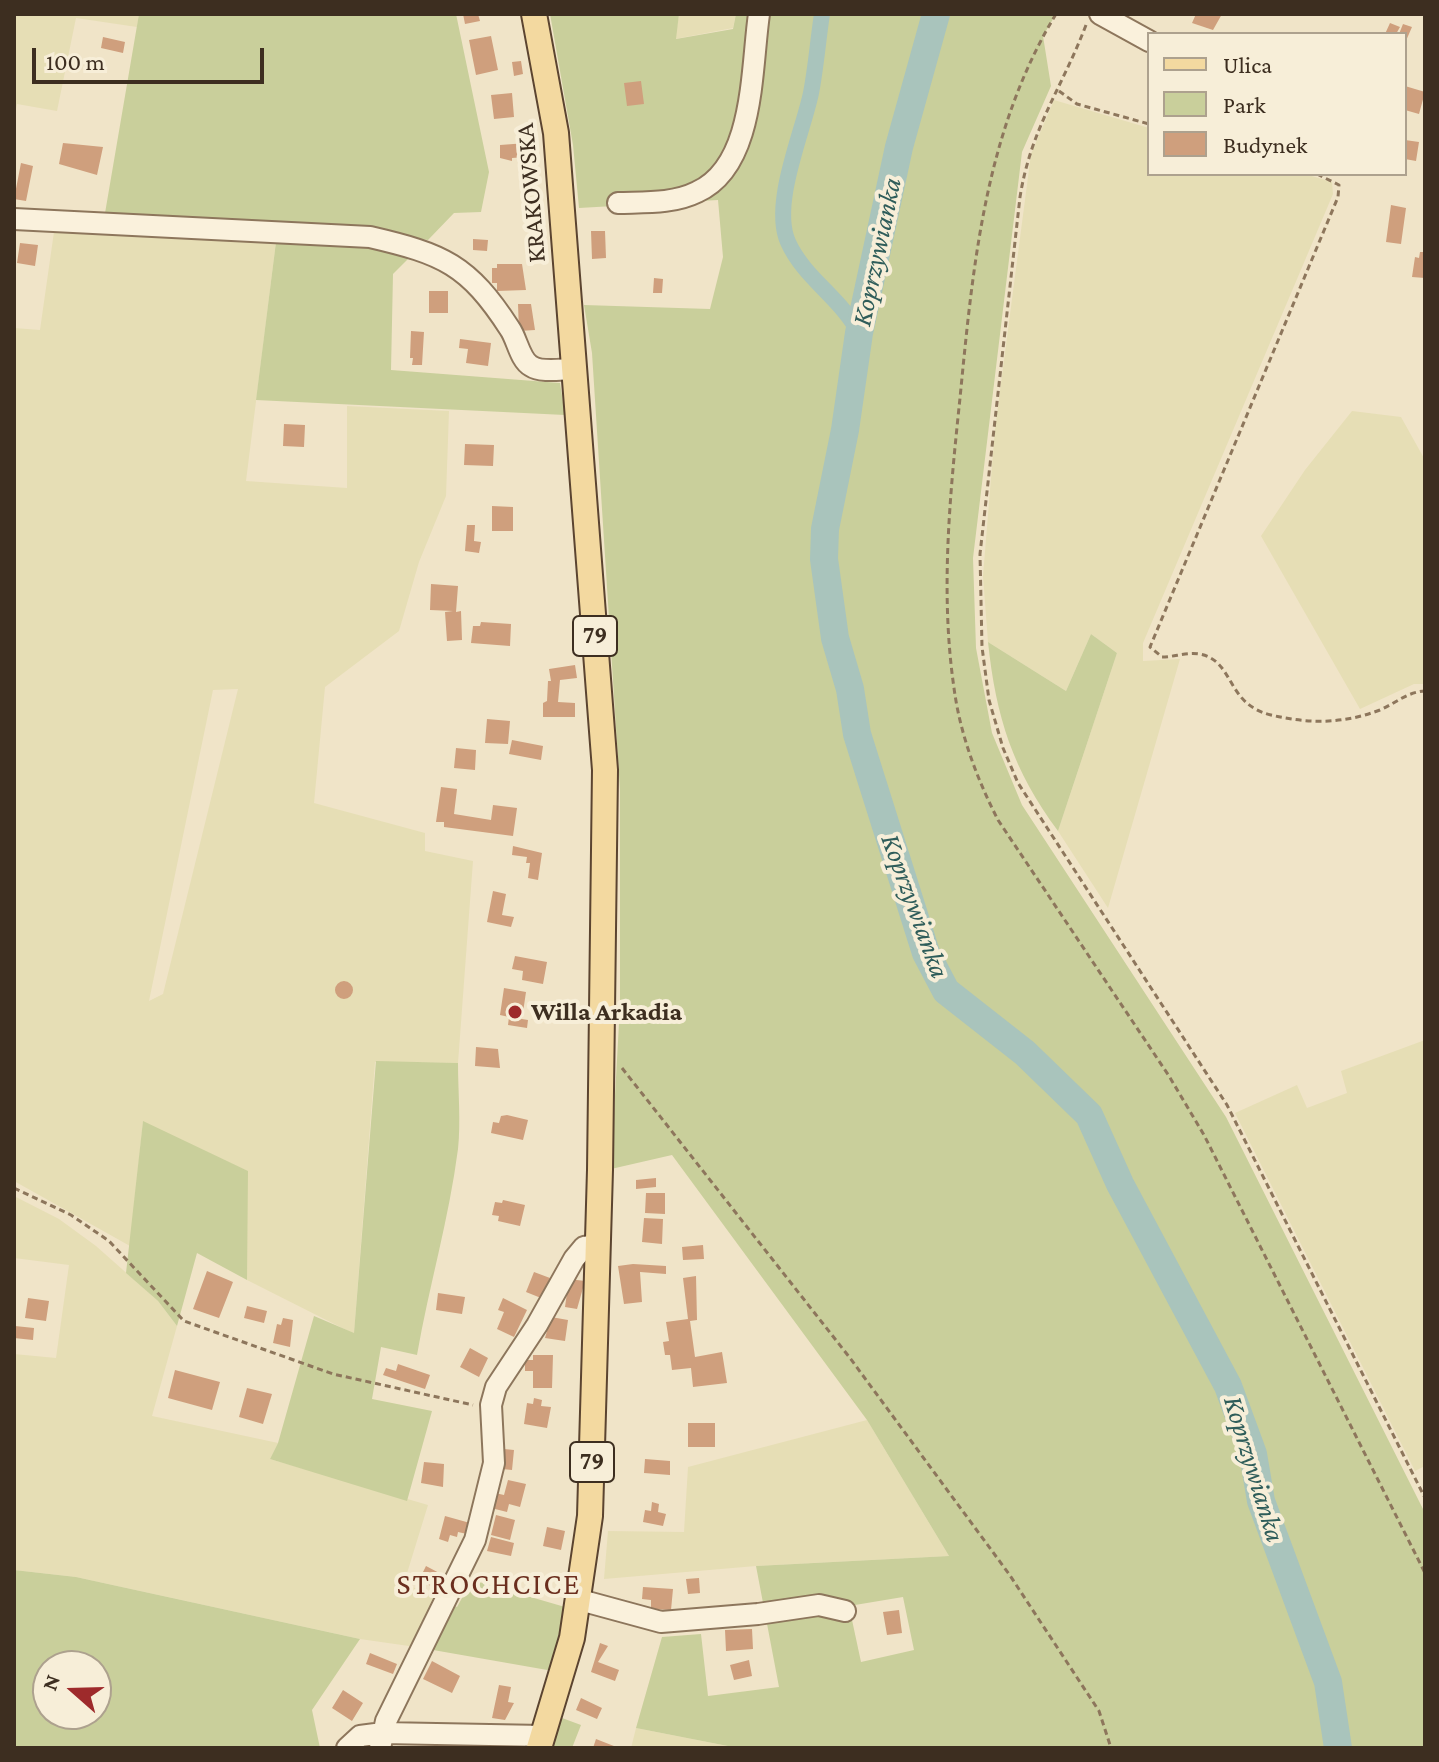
<!DOCTYPE html>
<html>
<head>
<meta charset="utf-8">
<style>
	body { margin:0 }
	#map { position:relative; width:1439px; height:1762px; overflow:hidden; background:#f0e4c8; font-family:"Crimson Pro",serif }
	canvas { display:block }
	.frame { position:absolute; inset:0; border:16px solid #3d2e20; pointer-events:none }
	.legend { position:absolute; left:1147px; top:32px; width:260px; height:144px; box-sizing:border-box; background:#f7eed8; border:2px solid #ada18e; margin:0; padding:10px 14px; list-style:none; font-size:24px; color:#3d2e20 }
	.legend li { display:flex; align-items:center; gap:16px; height:40px }
	.legend b { width:40px; border:2px solid #ada18e }
	.north { position:absolute; left:32px; top:1650px; width:80px; height:80px; box-sizing:border-box; background:#f7eed8; border:2px solid #ada18e; border-radius:50%; rotate:290deg; font-size:22px; font-weight:700; line-height:32px; text-align:center; color:#3d2e20 }
	.north::after { content:''; display:block; margin:auto; width:28px; height:36px; background:#9e2a2b; clip-path:polygon(50% 0,100% 100%,50% 72%,0 100%) }
	.scale { position:absolute; left:32px; top:48px; width:232px; height:36px; box-sizing:border-box; border:4px solid #3d2e20; border-top:0; padding-left:10px; font-size:24px; line-height:28px; white-space:nowrap; color:#3d2e20; -webkit-text-stroke:6px #f7eed8; paint-order:stroke }
</style>
</head>
<body>
<div id="map">
<canvas width="1439" height="1762"></canvas>
<div class="frame"></div>
<ul class="legend">
<li><b style="height:10px;background:#f3d9a0"></b>Ulica</li>
<li><b style="height:22px;background:#c9cf9b"></b>Park</li>
<li><b style="height:22px;background:#cf9f7d"></b>Budynek</li>
</ul>
<div class="north">N</div>
<div class="scale">100 m</div>
</div>
<script>
const ctx = document.querySelector('canvas').getContext('2d');
ctx.lineJoin = 'round';
function fill(path, color) { ctx.fillStyle = color; ctx.fill(path, 'evenodd'); }
function strokePath(path, color, width, dash) { ctx.strokeStyle = color; ctx.lineWidth = width; ctx.lineCap = dash ? 'butt' : 'round'; ctx.setLineDash(dash || []); ctx.stroke(path); }
function label(font, color, halo, rows, align = 'center') {
  ctx.font = font + ' "Crimson Pro",serif'; ctx.lineWidth = 8; ctx.setLineDash([]); ctx.textBaseline = 'middle'; ctx.strokeStyle = halo; ctx.fillStyle = color; for (const [text, x, y, turn = 0] of rows) {
    ctx.save(); ctx.translate(x, y); ctx.rotate((+turn || 0) * Math.PI / 180); ctx.textAlign = isNaN(turn) ? turn : align; if (halo) ctx.strokeText(text, 0, 0); ctx.fillText(text, 0, 0); ctx.restore();
  }
}
fill(new Path2D(`
	M14,14H139L137,27L76,18L57,111L17,104L14,119Z
	M679,14H736L733,28L675,39Z
	M1054,100L1149,128V174H1305L1332,182L1333,194L1143,643V661L1180,659L1108,908L1058,831L1117,653L1091,634L1066,691L988,642L983,576L995,429L1031,154Z
	M54,232L276,242L246,481L347,488V406L449,411L446,496L419,562L399,631L325,687L314,803L425,833V851L473,861L458,1063L375,1062L354,1334L247,1280V1171L143,1122L130,1246L14,1181V328L40,330ZM238,689L163,994L149,1001L213,690Z
	M1352,411L1401,417L1425,460V684H1414L1360,709L1261,536L1305,470Z
	M1425,1040V1466L1415,1471L1235,1113L1297,1085L1307,1108L1347,1093L1341,1071Z
	M14,1196L59,1219L96,1246L158,1301L177,1326L152,1416L278,1443L270,1459L428,1505L404,1583L441,1600L416,1647L360,1639L76,1577L14,1570V1354L56,1358L69,1265L14,1258Z
	M867,1420L949,1556L756,1566L604,1579L608,1531L684,1532L688,1467Z
	M636,1728L738,1748H631Z`), '#e6deb5');
fill(new Path2D(`
	M139,14H456L489,172L481,212L454,213L428,240L380,233L104,219Z
	M550,14H679L676,39L733,29L736,14H1056L1043,36L1051,86L1022,152L973,558L976,648L992,733L1022,805L1226,1117L1425,1513V1748H738L636,1728L662,1637L701,1634L708,1696L779,1687L756,1566L949,1556L867,1420L672,1155L611,1169L620,1005V790L592,353L584,305L710,309L723,257L718,200L579,208L573,145ZM903,1597L914,1650L861,1662L849,1606Z
	M276,242L363,246L413,254L393,274L391,370L560,383L565,415L256,400Z
	M1091,634L1117,653L1058,831C1013,770 996,718 988,642L1066,691Z
	M376,1061L458,1063C458,1091 461,1122 458,1149C449,1219 429,1286 417,1355L381,1347L372,1399L432,1411L407,1501L270,1459L278,1443L314,1316L354,1333Z
	M143,1121L248,1171L247,1280L197,1253L177,1326L158,1301L126,1273Z
	M14,1570L76,1577L360,1639L312,1710L320,1748H14ZM48,1666H96V1714H48Z
	M472,1580L565,1607L553,1671L416,1647L441,1600L457,1607Z
	M562,1718L581,1725L572,1748H552Z`), '#c9cf9b');
strokePath(new Path2D(`
	M822,14C818,40 816,67 811,93C803,132 771,204 788,242C804,278 841,298 859,333`), '#a9c4bc', 16);
strokePath(new Path2D(`
	M936,14L899,147L859,333L845,430L825,529L824,559L835,638L850,689L857,734L926,953L946,991L1025,1053L1089,1115L1120,1184L1228,1386L1253,1454L1261,1501L1328,1682L1338,1748`), '#a9c4bc', 28);
fill(new Path2D(`
	M463,14H478L480,21L465,24Z
	M1196,14H1222L1213,30L1192,23Z
	M1390,23L1400,27L1396,34H1385Z
	M1403,24L1412,27L1405,43V34H1399Z
	M491,36L498,70L476,75L469,40Z
	M103,37L125,42L123,53L101,48Z
	M521,61L523,74L514,76L512,62Z
	M641,81L644,104L627,106L624,83Z
	M1405,86L1425,92L1419,114L1405,110Z
	M512,93L514,117L494,119L491,95Z
	M1405,140L1419,142L1416,161L1405,159Z
	M63,143L103,147L97,175L59,164Z
	M527,143L525,157L512,158V161L500,158V145Z
	M21,163L33,166L26,201L14,199Z
	M1391,205L1406,208L1401,244L1386,242Z
	M591,231H605L606,258L592,259Z
	M473,239L488,240L487,251L473,250Z
	M20,243L38,245L35,266L17,263Z
	M1420,252H1425V278L1412,277L1415,257L1419,258Z
	M497,264H522L526,290L497,291V283H492V268H497Z
	M654,278L663,279L662,293H653Z
	M429,291H448V313H429Z
	M518,304H531L535,330L519,331Z
	M411,331L424,332L422,365H412L413,358H410Z
	M460,339L491,343L488,366L466,363L468,349L459,348Z
	M284,424L305,425L304,447L283,446Z
	M465,444L494,445L493,466L464,465Z
	M492,506L513,507V531H492Z
	M467,525H475L474,541L481,542L479,553L465,551Z
	M431,584L458,586L456,612L461,611L462,640L447,641L445,612L453,611L430,610Z
	M481,622L511,624L510,646L471,643L473,626H480Z
	M575,665L577,678L560,680L558,702L575,703V717H543V703L547,701L548,681H551L549,669Z
	M487,719L510,721L508,744L485,743Z
	M512,740L543,746L541,760L509,754Z
	M456,748L476,750L475,770L454,768Z
	M441,787L457,789L454,814L491,820L493,805L517,808L513,836L444,827V822H436Z
	M513,846L542,853L538,880L528,878L530,863H526L527,857L512,855Z
	M493,891L506,894L502,915L514,917L511,927L487,922Z
	M515,956L547,962L543,984L522,980L523,971L512,969Z
	M335 990a9 9 0 1 1 18 0a9 9 0 1 1-18 0Z
	M504,988L526,992L522,1019L528,1020L527,1028L508,1025L509,1017L500,1015Z
	M476,1047L498,1049L500,1068L475,1066Z
	M507,1115L528,1120L523,1140L491,1133L493,1122L499,1123L501,1116Z
	M656,1178V1187L636,1189V1180Z
	M646,1193H665V1214L645,1213Z
	M503,1200L525,1205L520,1226L498,1221L499,1216L492,1215L495,1202L502,1203Z
	M644,1218L663,1219L662,1244L642,1242Z
	M703,1245L704,1259L683,1260L682,1247Z
	M633,1264L666,1266V1274L640,1272L642,1302L624,1304L618,1266Z
	M207,1271L233,1282L219,1318L193,1309Z
	M534,1272L550,1278L541,1298L526,1292Z
	M696,1276L697,1320L690,1321L695,1357L722,1352L727,1383L693,1387L691,1368L672,1370L670,1355H665L663,1342L669,1341L666,1322L688,1319L683,1278Z
	M569,1279L585,1281L577,1309L565,1307Z
	M438,1293L465,1297L462,1314L436,1310Z
	M28,1298L49,1301L46,1321L25,1318Z
	M503,1298L527,1310L514,1337L497,1329L504,1312L498,1310Z
	M247,1306L267,1311L264,1323L244,1318Z
	M551,1317L568,1320L565,1341L545,1338Z
	M283,1318L293,1320L290,1347L273,1343L277,1324L281,1325Z
	M15,1326L34,1328L33,1340L14,1338Z
	M470,1348L488,1358L479,1377L460,1367Z
	M533,1355H553L552,1388H533V1371H525V1360H533Z
	M398,1364L430,1375L425,1389L383,1375L386,1368L396,1371Z
	M175,1370L220,1382L212,1410L168,1398Z
	M247,1388L272,1394L263,1424L239,1417Z
	M534,1398L542,1400L541,1406L551,1407L547,1428L524,1424L527,1403L533,1404Z
	M688,1423H715V1447H688Z
	M504,1449L514,1450L512,1470L502,1469Z
	M645,1459L670,1461V1475L644,1473Z
	M424,1462L444,1464L443,1487L421,1483Z
	M508,1480L526,1484L520,1507L509,1504L507,1512L491,1508L495,1493L504,1495Z
	M652,1502L659,1504L658,1512L666,1514L663,1526L643,1522L645,1510L651,1511Z
	M496,1515L515,1520L510,1540L491,1535Z
	M445,1516L470,1523L467,1534L458,1532L457,1537L450,1535L448,1542L439,1539Z
	M547,1527L565,1531L561,1550L543,1546Z
	M491,1537L514,1543L511,1556L487,1551Z
	M426,1566L443,1575L437,1589L419,1580Z
	M699,1578L700,1593L688,1594L686,1579Z
	M643,1587L673,1589L671,1610L651,1609V1600L642,1599Z
	M899,1610L902,1633L887,1635L883,1612Z
	M752,1629L753,1649L726,1651L725,1630Z
	M600,1643L608,1646L598,1662L619,1670L615,1681L591,1672Z
	M370,1653L397,1664L393,1674L366,1664Z
	M749,1660L752,1676L734,1680L730,1665Z
	M432,1661L460,1676L452,1693L423,1679Z
	M499,1685L511,1687L508,1702L514,1703L505,1720L492,1718Z
	M343,1690L363,1703L352,1721L332,1708Z
	M581,1698L602,1708L597,1719L576,1710Z
	M596,1739L619,1748H593Z`), '#cf9f7d');
const minor = new Path2D(`
	M1100,14L1149,41
	M618,203C644,202 673,204 697,192C755,166 751,69 759,14
	M14,219L370,237C443,254 468,264 510,329C517,339 520,360 531,366C541,373 562,369 574,369
	M580,1600L661,1622L758,1614L819,1605L845,1611
	M347,1748L360,1736L383,1733L543,1736
	M380,1748L386,1721L475,1540L494,1463L491,1405L496,1387L537,1325L574,1259L584,1247L598,1245`);
const major = new Path2D(`
	M534,14L556,133L605,770L600,1170L590,1516L572,1638L539,1748`);
strokePath(minor, '#8d765c', 24);
strokePath(major, '#5b4430', 28);
strokePath(new Path2D(`
	M1056,14C985,131 973,265 960,398C950,494 940,592 954,688C960,734 977,779 998,820L1169,1076L1204,1135L1425,1573
	M1086,25C1062,88 1031,128 1020,197L980,554L982,647L989,700L1003,748L1018,783L1227,1105L1425,1498
	M1059,91L1077,104L1149,124
	M1317,174L1339,185L1338,197L1150,647L1162,657C1174,657 1187,652 1199,654C1235,660 1225,704 1271,715C1309,724 1343,724 1380,710C1396,703 1407,692 1425,691
	M622,1068L850,1358L1009,1574L1099,1711L1111,1748
	M14,1188L71,1215L109,1241L184,1321L333,1374L473,1405`), '#8d765c', 3, [6, 4]);
strokePath(minor, '#faf1dc', 20);
strokePath(major, '#f3d9a0', 24);
for (const [x, y, r, color] of [
	[515,1012,8,"#9e2a2b"]
]) { const dot = new Path2D(); dot.arc(x, y, r, 0, 2 * Math.PI); ctx.fillStyle = color; ctx.fill(dot); strokePath(dot, '#f7eed8', 3); }
for (const [x, y, w] of [
	[595,636,44],
	[592,1462,44]
]) { const box = new Path2D(); box.roundRect(x - w / 2, y - 20, w, 40, 6); ctx.fillStyle = '#f7eed8'; ctx.fill(box); strokePath(box, '#3d2e20', 2); }
label('bold 24px', '#3d2e20', null, [
	["79",595,636],
	["79",592,1462]
]);
label('26px', '#3d2e20', '#f7eed8', [
	["KRAKOWSKA",531,193,-95]
]);
label('bold 26px', '#3d2e20', '#f7eed8', [
	["Willa Arkadia",531,1012]
], 'left');
label('italic 28px', '#2f5d5a', '#f7eed8', [
	["Koprzywianka",877,252,-78],
	["Koprzywianka",915,906,70],
	["Koprzywianka",1254,1469,73]
]);
ctx.letterSpacing = '2px';
label('30px', '#6b2e1e', '#f7eed8', [
	["STROCHCICE",489,1585]
]);
ctx.letterSpacing = '0px';
</script>
</body>
</html>
